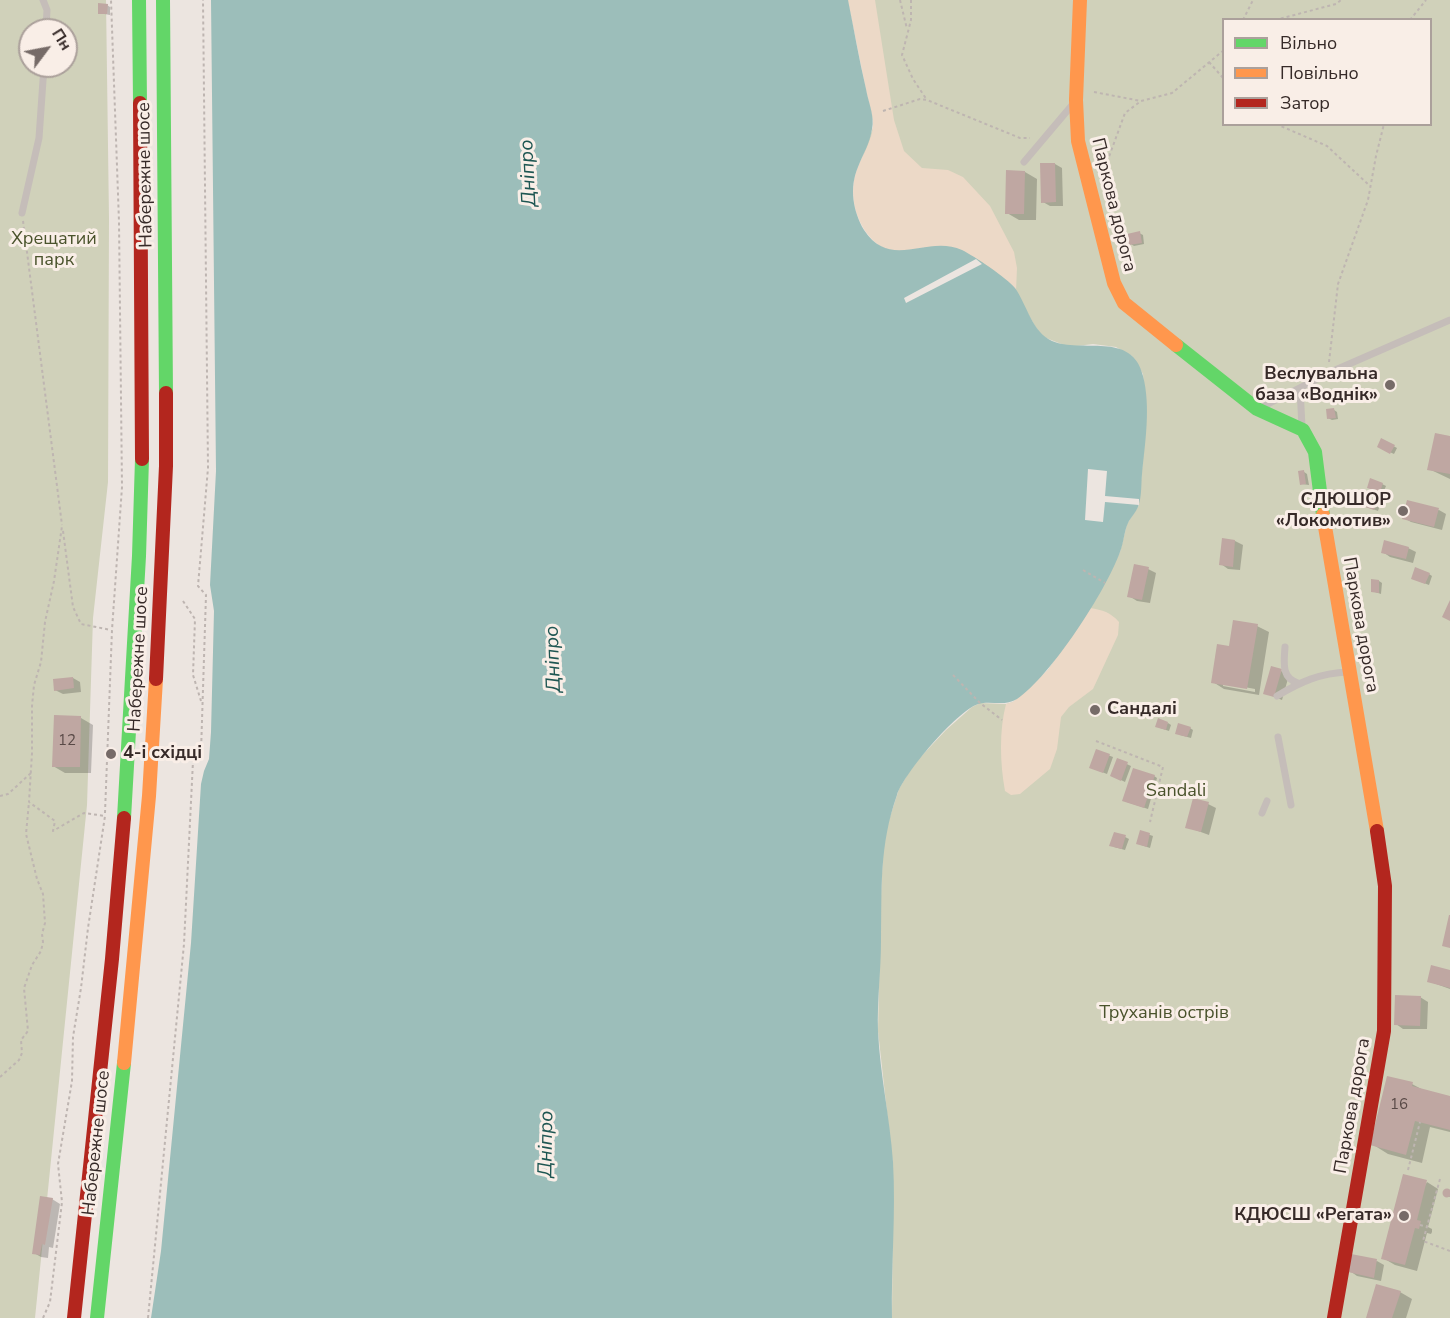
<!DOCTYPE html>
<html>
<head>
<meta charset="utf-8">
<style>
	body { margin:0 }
	#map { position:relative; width:1450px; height:1318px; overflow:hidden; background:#ece5e0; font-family:"Nunito Sans",sans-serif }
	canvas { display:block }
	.legend { position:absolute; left:1222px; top:18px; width:210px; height:108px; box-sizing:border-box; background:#f9eee7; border:2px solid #aba09b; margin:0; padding:8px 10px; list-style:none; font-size:18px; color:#362a28 }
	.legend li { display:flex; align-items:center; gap:12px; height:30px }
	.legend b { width:30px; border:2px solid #aba09b }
	.north { position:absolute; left:18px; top:18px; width:60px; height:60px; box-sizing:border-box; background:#f9eee7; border:2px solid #aba09b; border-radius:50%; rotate:58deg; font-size:16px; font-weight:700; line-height:24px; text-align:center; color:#362a28 }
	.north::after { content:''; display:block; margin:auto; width:21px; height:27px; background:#766b68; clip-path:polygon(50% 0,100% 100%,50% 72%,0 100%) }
</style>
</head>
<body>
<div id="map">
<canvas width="1450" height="1318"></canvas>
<ul class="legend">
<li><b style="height:8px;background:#63d668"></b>Вільно</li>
<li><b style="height:8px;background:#ff974d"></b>Повільно</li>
<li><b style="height:8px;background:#b3261e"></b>Затор</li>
</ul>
<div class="north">Пн</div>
</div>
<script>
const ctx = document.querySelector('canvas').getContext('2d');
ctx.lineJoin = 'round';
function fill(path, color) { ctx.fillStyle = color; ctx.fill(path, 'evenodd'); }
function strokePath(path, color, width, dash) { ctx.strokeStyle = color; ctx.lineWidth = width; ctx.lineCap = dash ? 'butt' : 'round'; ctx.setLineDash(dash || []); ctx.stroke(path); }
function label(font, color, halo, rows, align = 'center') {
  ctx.font = font + ' "Nunito Sans",sans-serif'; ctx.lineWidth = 6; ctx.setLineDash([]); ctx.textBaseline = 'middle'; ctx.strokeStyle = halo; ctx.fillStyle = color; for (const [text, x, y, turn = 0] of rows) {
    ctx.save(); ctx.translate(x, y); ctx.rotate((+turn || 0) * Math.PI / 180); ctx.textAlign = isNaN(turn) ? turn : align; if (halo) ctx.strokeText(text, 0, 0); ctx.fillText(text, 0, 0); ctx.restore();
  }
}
fill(new Path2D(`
	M0,0H106L109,219L108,482L93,618L87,805L35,1318H0ZM30,30H66V66H30Z
	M848,0H1450V1318H892L893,1166L878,1031L881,896L883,851L887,826L899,789L913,765L946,730L972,707L980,703L1006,704L1013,702L1033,686L1048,670L1090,608L1120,552L1127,524L1139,505L1146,419L1143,374L1132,356L1116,347L1093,344L1069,347L1041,336L1009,282L982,264L922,247L901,251L854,180L874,125ZM1224,20H1430V124H1224Z`), '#d0d1ba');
fill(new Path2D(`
	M848,0H875L894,120L904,151L922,168L948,170L963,177L990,206L1014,252L1017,268L1016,291C1002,274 970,251 948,247C932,244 917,250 902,251C889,252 878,247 870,237C853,217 848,189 859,164C864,153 872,139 873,126C874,115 868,101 866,90C860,60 854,30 848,0Z
	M1090,608C1103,610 1110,612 1119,622L1118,635L1093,689L1069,707L1061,717L1057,749L1050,769L1020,794L1011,795L1005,791C1000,763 999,731 1006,704L1013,702L1048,670Z`), '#ecd9c7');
fill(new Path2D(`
	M211,0H848C854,30 859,59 866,89C868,101 875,117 872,129C870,143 863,154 858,167C849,188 853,211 864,230C891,271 927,234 962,250C974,256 1007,278 1015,288C1027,305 1032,332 1052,341C1081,354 1132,330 1143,376C1151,407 1145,443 1142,474C1141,484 1142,497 1138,507C1136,512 1132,516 1129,521C1124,530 1124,542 1120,552C1106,591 1051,676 1017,699C1004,707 991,700 978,704C956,712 904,773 897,795C879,846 882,888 881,941C881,971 877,1001 878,1031C880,1075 890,1118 893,1162C896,1214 891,1266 892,1318H151L161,1251L191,943L201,784L204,771L209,759L211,732L214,611L210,585L216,471Z`), '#9cbeba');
fill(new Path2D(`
	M976,259L982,264L906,303L904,298Z
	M1088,469L1107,471L1105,496L1139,499V505L1105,502L1103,522L1085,520Z`), '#ece5e0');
fill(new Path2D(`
	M107,5L110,7V15L99,13Z
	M1055,164L1062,168L1063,206H1050L1043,202Z
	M1025,172L1037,179L1036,220H1019L1007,213Z
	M1139,233L1143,235L1144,244L1134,246L1131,244Z
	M1334,410L1337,412L1338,419L1332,420L1328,418Z
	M1450,438V479L1429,469Z
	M1382,440L1397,448L1394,454L1379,447Z
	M1304,472L1307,474L1309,485L1302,484Z
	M1382,484L1386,486L1383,493L1372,489Z
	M1363,498L1380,505L1378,511L1364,506Z
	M1439,510L1446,514L1442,530L1411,522L1404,518Z
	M1224,540L1235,541L1243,545L1240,570L1228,569L1221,564Z
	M1408,548L1416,552L1413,563L1390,557L1383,552Z
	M1148,569L1156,573L1150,603L1137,601L1129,596Z
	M1429,574L1432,576L1429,585L1416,580Z
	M1379,581L1382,583L1381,594L1372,591Z
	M1257,626L1269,632L1259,695L1224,689L1213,682L1230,648ZM1223,683L1255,689V692L1223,686Z
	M1281,671L1289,675L1282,700L1265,693Z
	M73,678L80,682L81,692L63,694L55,690Z
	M81,718L93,725L91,773H65L53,766Z
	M1168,723L1171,725L1169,731L1160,728Z
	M1190,728L1193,730L1191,738L1180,735Z
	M1097,751L1113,757L1107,774L1094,769Z
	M1118,760L1131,766L1125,782L1115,777Z
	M1154,776L1157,778L1148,809L1127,802Z
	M1208,804L1216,808L1209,835L1187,827Z
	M1141,832L1153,836L1150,848L1141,845Z
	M1125,837L1129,839L1125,850L1114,847Z
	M1450,971V989L1428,981Z
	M1420,997L1428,1002L1427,1029H1403L1396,1024Z
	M1412,1084L1425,1091L1450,1098V1132L1430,1127L1422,1163L1388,1154L1372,1144Z
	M1427,1182L1438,1189L1428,1227L1432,1229V1232L1431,1234L1427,1233L1417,1271L1395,1265L1383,1258Z
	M1446,1189L1450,1190V1197L1444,1194Z
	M52,1199L60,1204L53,1248L49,1247L48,1258L41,1257L34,1253Z
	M1377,1261L1384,1265L1381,1281L1357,1276L1350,1271Z
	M1400,1292L1412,1299L1406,1318H1368Z`), '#0003');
fill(new Path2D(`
	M98,3L108,4L107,14H98Z
	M1040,163H1055L1056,202L1041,203Z
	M1006,170L1025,171L1024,214H1005Z
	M1140,231L1142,243L1129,245L1127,234Z
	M1339,389L1342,398L1334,401L1330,392Z
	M1334,408L1336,418L1327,419L1326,409Z
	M1435,433L1450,436V474L1427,470Z
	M1381,438L1395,445L1390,454L1377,447Z
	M1304,470L1306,484L1300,485L1298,471Z
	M1370,478L1383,483L1380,492L1367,488Z
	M1362,496L1377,501L1374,510L1359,505Z
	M1407,500L1439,508L1434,527L1402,519Z
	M1222,538L1235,540L1233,567L1219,565Z
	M1384,540L1409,547L1406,559L1381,553Z
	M1134,564L1149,567L1142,600L1127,597Z
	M1415,567L1430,573L1425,584L1411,579Z
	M1371,579L1379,580V593L1371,592Z
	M1450,600V621L1442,617Z
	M1233,620L1258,624L1247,689L1211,683L1217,644L1229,646Z
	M1271,666L1282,669L1274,697L1263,694Z
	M73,677L74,688L54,691L53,679Z
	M54,715L81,716L80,767H52Z
	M1158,718L1168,722L1166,730L1155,727Z
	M1178,723L1191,727L1187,737L1175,734Z
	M1096,749L1110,754L1103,773L1089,768Z
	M1117,758L1128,762L1121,781L1110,776Z
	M1133,768L1155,775L1144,808L1122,801Z
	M1193,798L1209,802L1201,832L1185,828Z
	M1140,830L1150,833L1147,847L1136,844Z
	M1114,832L1126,835L1122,849L1109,846Z
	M1449,915H1450V948L1442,946Z
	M1431,965L1450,970V988L1427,982Z
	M1395,995L1421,996L1420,1026L1394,1025Z
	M1387,1076L1413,1082L1412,1086L1450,1096V1130L1415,1121L1406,1155L1370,1145Z
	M1403,1174L1427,1180L1417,1220L1421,1221L1419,1229L1415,1228L1405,1265L1381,1259Z
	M1442.5 1193a4.5 4.5 0 1 1 9 0a4.5 4.5 0 1 1-9 0Z
	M40,1196L53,1198L45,1245L42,1244L40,1255L32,1254Z
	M1351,1254L1377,1259L1374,1278L1348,1272Z
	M1376,1284L1401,1291L1392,1318H1366Z`), '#bfa7a2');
strokePath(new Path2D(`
	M900,0L907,29
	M911,0V20L902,55L913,79L927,100
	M1243,20L1253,0
	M1275,20L1336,4L1341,0
	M1410,20L1426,0
	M1209,62L1224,79
	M1094,92L1141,101
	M883,111L920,99L927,100L1020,138H1030
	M1276,124L1327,146L1370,186
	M1103,173L1125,113L1141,101L1172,93L1224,50
	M23,221L62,525
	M1329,362L1338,284L1368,200L1376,156L1384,124
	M63,531L73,607L81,624L111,630
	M1083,570L1105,583
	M183,601L195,619L193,675L201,701
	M953,675L980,703L1002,720
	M1096,741L1163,767L1150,822
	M0,796L8,794L31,773
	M105,813L112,630L122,487L119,222L111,0
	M0,1077L19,1060L22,1053L21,1040L28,1031L24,988L32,965L41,951L43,942L42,934L45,923L43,894L37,879L26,834L29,802
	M1408,1170L1420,1122
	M1440,1179L1423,1241L1450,1251
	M1420,1225L1427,1227
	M43,1318L50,1302L62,1202L58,1164L72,1081L73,1037L81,988L88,928L105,816L84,813L53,831L55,821L29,802L32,753V706L34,685L41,662L45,622L54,581L62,526
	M148,1318L184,944L193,761L201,752L206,595L198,586L208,468L203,0`), '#beb5b1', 2, [3, 3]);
strokePath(new Path2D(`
	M43,0L47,10L46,30
	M1024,162L1073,104
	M22,213L39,138L44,66
	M1300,388L1302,427
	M1262,407L1333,371L1450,320
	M1285,647C1284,662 1281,678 1298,683
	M1277,696C1300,682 1320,673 1348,672
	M1278,737L1291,805
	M1262,813L1267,801`), '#c5bdb9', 7);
strokePath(new Path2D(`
	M139,0L140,103
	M163,0L166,393
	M1176,345L1257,409L1303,430L1315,452L1323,515
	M124,818L139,556L142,459
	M97,1318L124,1063`), '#63d668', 14);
strokePath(new Path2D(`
	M1080,0L1076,100L1078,141L1114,283L1124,303L1176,345
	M1323,515L1377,831
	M124,1063L149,796L156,679`), '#ff974d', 14);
strokePath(new Path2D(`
	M140,103L142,459
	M156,679L166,466V393
	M74,1318L112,959L124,818
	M1334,1318L1384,1031L1385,886L1377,831`), '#b3261e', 14);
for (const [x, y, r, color] of [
	[1390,385,6,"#766b68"],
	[1403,511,6,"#766b68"],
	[1095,710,6,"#766b68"],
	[111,754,6,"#766b68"],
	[1404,1216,6,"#766b68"]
]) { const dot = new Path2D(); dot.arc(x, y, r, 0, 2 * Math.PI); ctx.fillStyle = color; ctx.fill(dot); strokePath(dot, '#f9eee7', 2); }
label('15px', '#584946', null, [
	["12",67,741],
	["16",1399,1105]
]);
label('18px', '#362a28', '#f9eee7', [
	["Набережне шосе",146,175,-91],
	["Паркова дорога",1113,205,76],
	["Паркова дорога",1360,625,80],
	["Набережне шосе",139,659,-87],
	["Паркова дорога",1353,1106,-80],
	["Набережне шосе",97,1143,-84]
]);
label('18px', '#4a532c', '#f9eee7', [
	["Хрещатий",54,240],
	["парк",54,261],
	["Sandali",1176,792],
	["Труханів острів",1164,1014]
]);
label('bold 18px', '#362a28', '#f9eee7', [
	["Веслувальна",1378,375],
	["база «Воднік»",1378,396],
	["СДЮШОР",1391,501],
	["«Локомотив»",1391,522],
	["Сандалі",1107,710,"left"],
	["4-і східці",123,754,"left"],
	["КДЮСШ «Регата»",1392,1216]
], 'right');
label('italic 20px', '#1e5652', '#f9eee7', [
	["Дніпро",529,173,-93],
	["Дніпро",554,659,-92],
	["Дніпро",547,1144,-89]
]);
</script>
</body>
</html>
